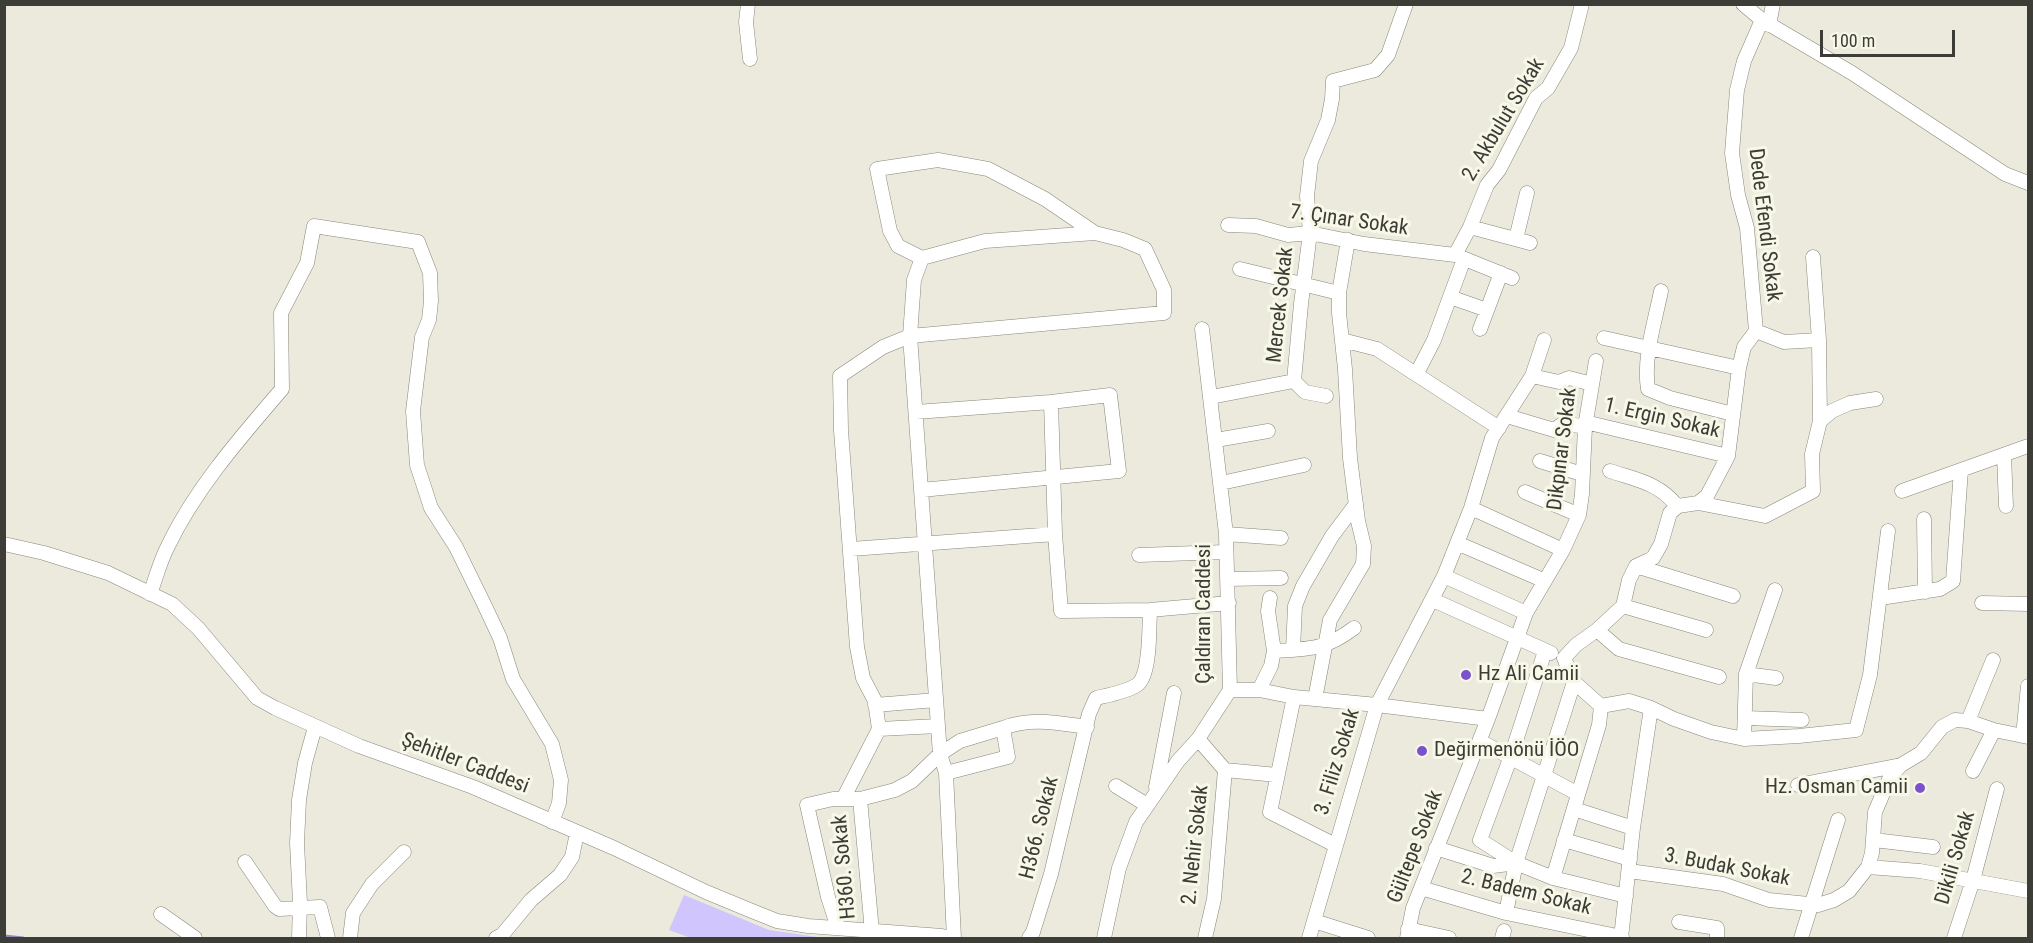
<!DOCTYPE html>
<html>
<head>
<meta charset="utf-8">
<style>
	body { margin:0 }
	#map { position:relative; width:2033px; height:943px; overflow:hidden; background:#ebeadc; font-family:"Roboto Condensed",sans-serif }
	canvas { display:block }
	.frame { position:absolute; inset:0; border:6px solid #3d3d37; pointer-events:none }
	.scale { position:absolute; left:1820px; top:30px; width:135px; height:27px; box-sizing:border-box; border:3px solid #3d3d37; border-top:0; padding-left:8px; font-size:18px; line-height:21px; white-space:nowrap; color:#3d3d37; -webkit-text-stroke:4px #f8f8e9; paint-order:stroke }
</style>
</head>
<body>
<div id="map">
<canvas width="2033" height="943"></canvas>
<div class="frame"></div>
<div class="scale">100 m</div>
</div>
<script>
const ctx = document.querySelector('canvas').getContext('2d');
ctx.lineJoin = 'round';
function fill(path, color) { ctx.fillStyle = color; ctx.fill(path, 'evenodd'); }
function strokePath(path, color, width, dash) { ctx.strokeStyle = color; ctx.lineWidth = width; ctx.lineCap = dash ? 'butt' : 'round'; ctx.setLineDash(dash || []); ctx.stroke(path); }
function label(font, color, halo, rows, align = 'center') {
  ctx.font = font + ' "Roboto Condensed",sans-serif'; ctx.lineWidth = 6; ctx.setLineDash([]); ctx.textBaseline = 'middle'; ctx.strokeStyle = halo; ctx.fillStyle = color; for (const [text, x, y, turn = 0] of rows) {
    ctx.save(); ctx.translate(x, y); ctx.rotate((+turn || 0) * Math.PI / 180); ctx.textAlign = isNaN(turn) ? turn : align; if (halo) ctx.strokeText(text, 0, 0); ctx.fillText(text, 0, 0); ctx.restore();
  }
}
fill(new Path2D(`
	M684,895L769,930L824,938H691L669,930Z`), '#d1c5fe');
strokePath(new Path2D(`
	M4,936L23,938`), '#9385bc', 3);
const minor = new Path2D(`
	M748,4L746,22L750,59
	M1743,4L1762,20L1852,73L2005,174L2028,183
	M1769,25L1773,4
	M1228,225L1256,226L1288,235L1310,233L1364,244L1455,255L1512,278
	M1470,227L1530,243
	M1516,239L1527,193
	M1455,255L1470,227L1487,185L1499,170L1536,98L1548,88L1571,48L1582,4
	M1813,257L1819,340L1820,421
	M922,258L898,246L890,231L877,169L938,160L988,169L1045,199L1095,233
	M1240,269L1339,293
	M1661,291C1655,322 1643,357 1648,389L1670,398L1733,414
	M1450,297L1487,310
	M1480,329L1501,273
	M1756,331L1784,342L1819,340
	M1604,338L1739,368
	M1342,340L1377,349L1499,428
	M1417,373L1434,340L1464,259
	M1532,376L1559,382L1569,378L1592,384
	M1294,381L1301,304L1310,233L1307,196L1311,161L1328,120L1332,99L1333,81L1375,70L1388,55L1406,4
	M1294,381L1305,392L1326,396
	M1211,397L1294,381
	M916,412L1051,402L1055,534
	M1507,416L1554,430L1564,423L1585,427
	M1585,422L1728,456
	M1216,440L1268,431
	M2004,455L2006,506
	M1540,461L1582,474
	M1610,471C1637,480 1659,483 1677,506
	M1221,483L1304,465
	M921,490L1119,471L1110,395L1051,402
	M1902,491L2028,446
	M1525,492L1579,515
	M1698,503L1765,516L1813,491L1812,454L1820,421L1832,411L1850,403L1876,399
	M1471,508L1563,550
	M1924,519L1925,592
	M1226,534L1281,538
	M1457,543L1545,581
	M4,544L44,553L108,573L172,604L198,628L257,698L275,708L359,746L473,787L614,848L706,892L752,911L777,921L808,926L942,936L952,938
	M851,549L1055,534L1061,611L1150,610L1229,603
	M1139,555L1226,552
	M1636,566L1733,596
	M1444,576L1526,613
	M1227,579L1281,578
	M150,594C156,578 160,561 168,546C196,488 240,438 282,389L281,313L307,263L314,226L418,242L430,273L431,301L429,320L422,337L413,411L417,465L431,508L456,547L483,602L500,638L513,679L552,744L561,780L559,803L552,822
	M1270,598L1268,611L1274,651
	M1880,598L1940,589L1953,581L1961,470
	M1433,600L1551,653
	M1982,603L2028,604
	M1623,606L1706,630
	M1597,630L1619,649L1719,677
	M1293,650L1295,606L1303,586L1332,536L1356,504
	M1545,651L1511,756L1480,840L1516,863L1553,878L1626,896
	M1746,674L1776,678
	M1230,690H1259L1294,697L1270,812L1335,845
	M1259,690L1271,666L1274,651C1309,649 1325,650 1354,628
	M1294,697L1377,705L1444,576L1471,508L1492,438L1532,376L1544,340
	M1315,699L1330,620L1363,564L1364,546L1358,521L1350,458L1345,369L1339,313V293L1348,240
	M875,705L936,700
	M1601,706L1574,682L1564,658L1576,645L1597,630L1623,606L1629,580L1636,566L1653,558L1661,544L1670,513L1678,506L1698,503L1707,496L1728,456L1739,368L1744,347L1756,331L1747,228L1738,195L1732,153L1737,90L1744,61L1762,20
	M1601,706L1629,701L1651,708L1674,719L1711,732L1744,739L1799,736L1856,730L1870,675L1888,531
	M1745,718L1802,720
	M1968,721L1993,660
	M879,729L938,726
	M2023,736L2028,686
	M1198,739L1225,770
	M1744,739L1746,674L1775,590
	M1480,741L1578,794
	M1973,771L1994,730
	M1798,785L1901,765
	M1116,786L1147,805
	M1156,787L1174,693
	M843,799L879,729L875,701L863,678L857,647L841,430L840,376L883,347L910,336L1164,313V290L1145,249L1123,240L1095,233L985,241L922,258L914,280L910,336L940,754L946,773
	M860,799L872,932
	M1574,809L1633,828
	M1564,840L1630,859
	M1874,840L1933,847
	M1436,848L1493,866L1516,863
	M245,862L275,906L279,909L320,907L328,938
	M1868,867L1920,871L2028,891
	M1629,871L1723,884L1769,900L1818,905L1834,900L1849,891L1868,867L1872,853L1875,812L1890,777L1901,765L1921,753L1942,727L1955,720L1968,721L1994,730L2028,737
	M1553,878L1599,725L1601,706
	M1421,888L1506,913L1622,937
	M1506,913L1516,863L1574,682
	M161,914L195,938
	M1314,921L1368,938
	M1679,922L1717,928V938
	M838,928L828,897L807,805L833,799H860L895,790L912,781L940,754L960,741L1003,728
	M1408,929L1449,938
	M299,938L300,903L297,843L299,800L305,763L315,727
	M350,938L353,913L372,884L404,852
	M496,938L502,935L531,900L560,875L572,857L577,833
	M954,938L946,773L1008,757L1003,728C1031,717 1058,723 1087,727
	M1029,938L1033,932L1051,874L1089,714L1096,698C1109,695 1126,692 1137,685C1151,675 1149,627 1150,610
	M1104,938L1119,868L1136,822L1178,761L1198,739L1230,690L1226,534L1202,329
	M1205,938L1214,899L1225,770L1277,775
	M1309,938L1377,705L1488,719
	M1407,938L1413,908L1488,719L1526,613L1563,550L1579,515L1582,494L1585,427L1596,361
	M1502,938L1504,931
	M1621,938L1633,828L1651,708
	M1801,938L1838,820
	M1954,938L1973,880L1997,789`);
strokePath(minor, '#88877a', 15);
strokePath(minor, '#fff', 14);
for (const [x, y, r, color] of [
	[1466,675,6,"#7a53cc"],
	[1422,751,6,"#7a53cc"],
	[1920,788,6,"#7a53cc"]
]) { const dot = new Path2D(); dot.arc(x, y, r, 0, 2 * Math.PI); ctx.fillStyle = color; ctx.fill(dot); strokePath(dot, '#f8f8e9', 2); }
label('21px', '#3d3d37', '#f8f8e9', [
	["2. Akbulut Sokak",1504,120,-59],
	["7. Çınar Sokak",1349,221,8],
	["Dede Efendi Sokak",1764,225,83],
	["Mercek Sokak",1281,305,-84],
	["1. Ergin Sokak",1662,419,13],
	["Dikpınar Sokak",1563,449,-83],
	["Çaldıran Caddesi",1205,614,-90],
	["3. Filiz Sokak",1338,762,-73],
	["Şehitler Caddesi",465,764,21],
	["H366. Sokak",1040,828,-76],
	["2. Nehir Sokak",1196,845,-84],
	["Gültepe Sokak",1416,847,-69],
	["Dikili Sokak",1956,858,-74],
	["H360. Sokak",845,867,-95],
	["3. Budak Sokak",1727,868,11],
	["2. Badem Sokak",1526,893,14]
]);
label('21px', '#3d3d37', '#f8f8e9', [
	["Hz Ali Camii",1478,675],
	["Değirmenönü İÖO",1434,751],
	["Hz. Osman Camii",1908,788,"right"]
], 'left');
</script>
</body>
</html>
